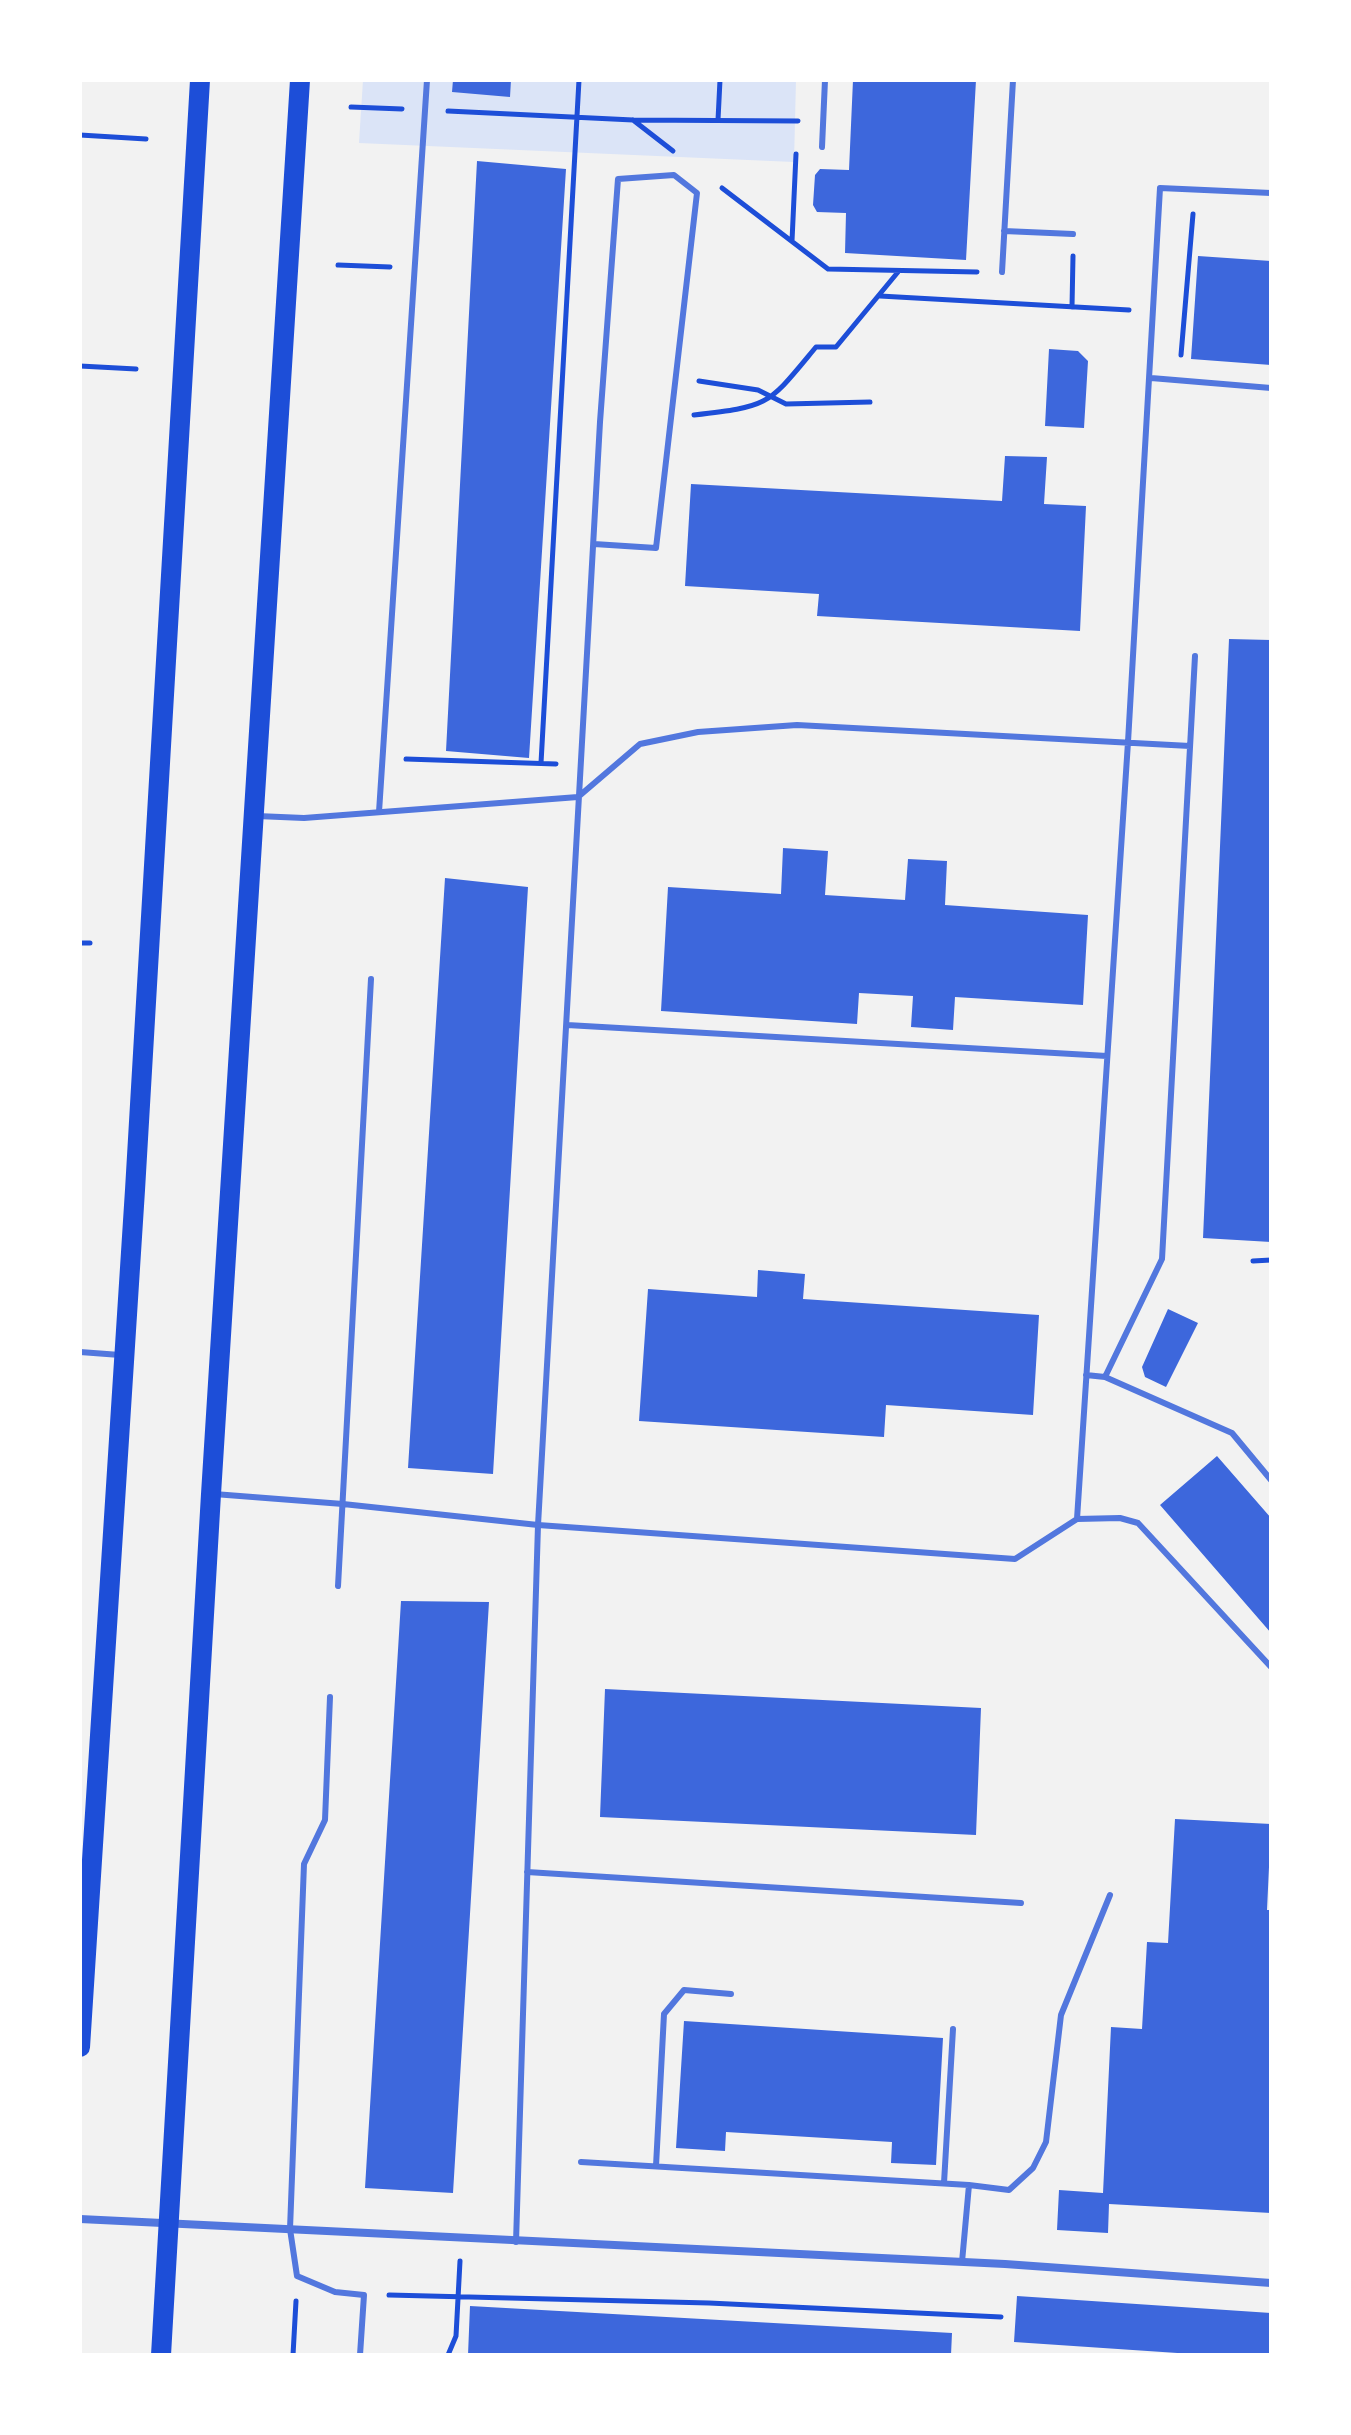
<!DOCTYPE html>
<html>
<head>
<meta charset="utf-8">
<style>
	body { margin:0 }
	#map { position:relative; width:1351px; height:2435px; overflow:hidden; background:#f2f2f2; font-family:"Noto Sans",sans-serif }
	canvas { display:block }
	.frame { position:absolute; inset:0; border:82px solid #fff; pointer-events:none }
</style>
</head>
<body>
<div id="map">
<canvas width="1351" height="2435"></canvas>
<div class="frame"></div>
</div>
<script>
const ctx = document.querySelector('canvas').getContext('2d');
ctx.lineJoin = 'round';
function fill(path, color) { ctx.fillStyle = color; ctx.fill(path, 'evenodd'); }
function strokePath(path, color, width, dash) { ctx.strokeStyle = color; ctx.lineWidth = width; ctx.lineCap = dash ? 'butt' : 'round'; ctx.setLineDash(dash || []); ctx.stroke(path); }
fill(new Path2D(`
	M363,80H796L794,162L359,143Z`), '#dbe4f7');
fill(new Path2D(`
	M453,80H511L510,97L452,92Z
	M853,80H976L966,260L845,253L846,213L817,212L813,205L815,175L820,169L849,170Z
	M477,161L566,169L529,758L446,751Z
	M1198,256L1271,261V365L1191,359Z
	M1049,349L1078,351L1088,361L1084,428L1045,426Z
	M1005,456L1047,457L1044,504L1086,506L1080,631L817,616L819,594L685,586L691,484L1002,501Z
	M1229,639L1271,640V1242L1203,1238Z
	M783,848L828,851L825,895L905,900L908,859L947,861L945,905L1088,915L1083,1005L955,997L953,1030L911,1027L913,996L859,993L857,1024L661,1011L668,887L781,894Z
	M445,878L528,887L493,1474L408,1468Z
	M758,1270L805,1274L803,1299L1039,1315L1033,1415L886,1405L884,1437L639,1421L648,1289L757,1297Z
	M1168,1309L1198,1323L1166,1387L1145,1377L1142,1367Z
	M1217,1456L1271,1518V1633L1160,1505Z
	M401,1601L489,1602L453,2193L365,2188Z
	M605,1689L981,1708L976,1835L600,1817Z
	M1175,1819L1271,1824L1267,1910H1271V2213L1109,2204L1108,2233L1057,2230L1059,2190L1103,2193L1111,2027L1142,2029L1147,1942L1168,1943Z
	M684,2021L943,2038L936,2165L891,2163L892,2142L726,2132L725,2151L676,2148Z
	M1017,2296L1271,2313V2355H1207L1014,2342Z
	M470,2306L952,2333L951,2355H468Z`), '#3d67dc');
strokePath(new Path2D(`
	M351,107L402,109
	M448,111L633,120L798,121
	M633,120L673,151
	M718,120L720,80
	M80,135L146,139
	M722,188L828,269L977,272
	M792,241L796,154
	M338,265L390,267
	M880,296L1129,310
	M1072,307L1073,256
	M1181,355L1193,214
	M80,366L136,369
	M699,381L758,390L786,404L870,402
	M694,415C771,406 767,406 816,347H836L898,272
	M406,759L556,764
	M541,763L579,80
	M80,943H90
	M1253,1261L1271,1260
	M389,2295L709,2303L1001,2317
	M293,2355L296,2301
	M448,2355L456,2336L460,2261`), '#1d4ed8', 5);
strokePath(new Path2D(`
	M822,147L825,80
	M1004,231L1073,234
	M1002,272L1013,80
	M1151,378L1271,388
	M379,812L427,80
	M257,816L304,818L578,797L640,744L698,732L797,725L1190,746
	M567,1025L1107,1056
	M80,1352L120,1355
	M1086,1375L1105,1377L1232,1433L1271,1480
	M1105,1377L1162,1259L1195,656
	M214,1494L343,1504L538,1525L1015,1559L1077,1519L1128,742L1160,188L1271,193
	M1077,1519L1120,1518L1138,1523L1271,1667
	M338,1586L371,979
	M330,1697L325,1820L304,1864L290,2229L297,2276L335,2292L364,2295L360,2355
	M527,1872L1021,1903
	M581,2162L969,2185
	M656,2166L664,2014L684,1990L731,1994
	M944,2183L953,2029
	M516,2242L538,1525L600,422L618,179L674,175L697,193L656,548L594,544
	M962,2262L969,2185L1009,2190L1033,2168L1046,2142L1061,2015L1110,1895`), '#5277de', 6);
strokePath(new Path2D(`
	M80,2219L1005,2264L1271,2283`), '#5277de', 8);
strokePath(new Path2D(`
	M80,2047L135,1190L200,80
	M161,2355L211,1494L300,80`), '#1d4ed8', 20);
</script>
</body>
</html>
